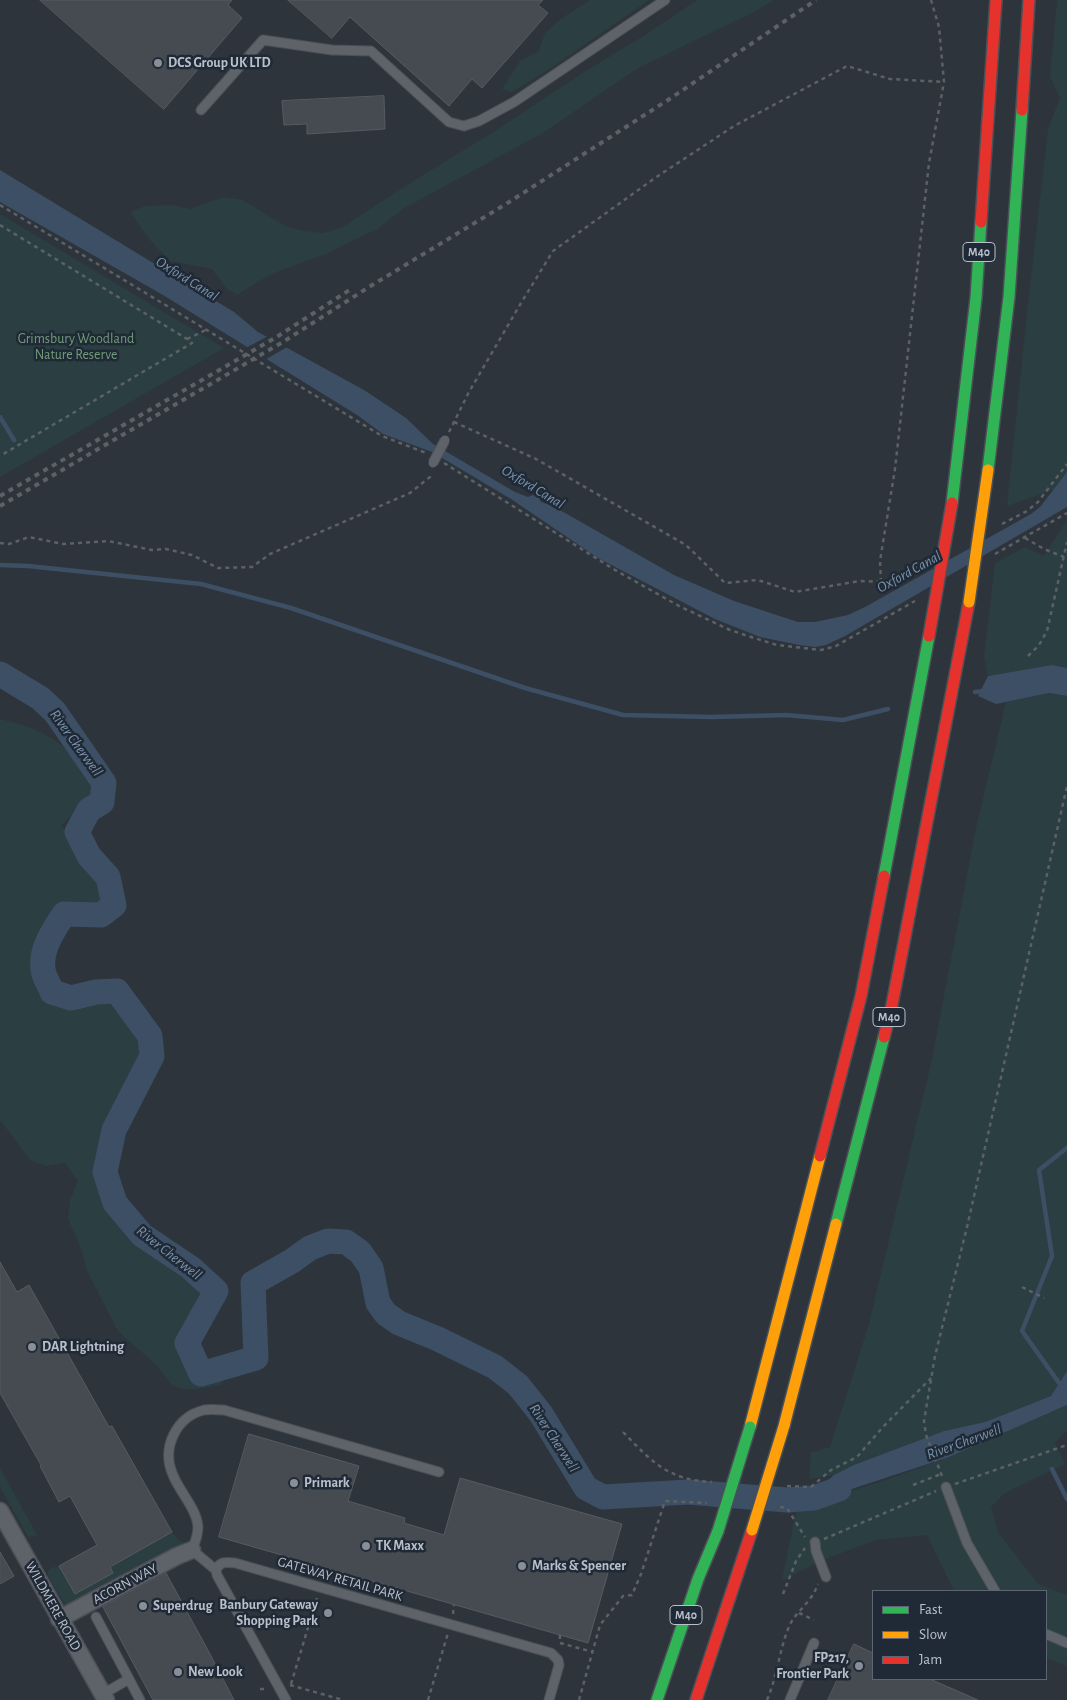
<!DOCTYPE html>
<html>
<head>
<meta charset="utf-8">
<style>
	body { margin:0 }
	#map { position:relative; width:1067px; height:1700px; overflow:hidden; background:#2e343b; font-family:"Alegreya Sans",sans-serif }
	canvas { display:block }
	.legend { position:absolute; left:872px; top:1590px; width:175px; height:90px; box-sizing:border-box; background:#202a36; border:1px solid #5d6672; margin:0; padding:6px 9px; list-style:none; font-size:15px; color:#b9c0cb }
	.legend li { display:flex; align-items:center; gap:10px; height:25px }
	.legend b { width:25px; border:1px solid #5d6672 }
</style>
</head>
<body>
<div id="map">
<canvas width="1067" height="1700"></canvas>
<ul class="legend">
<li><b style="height:6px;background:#30b455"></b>Fast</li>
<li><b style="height:6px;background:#ff9f0a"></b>Slow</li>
<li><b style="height:6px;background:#e5322d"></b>Jam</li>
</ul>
</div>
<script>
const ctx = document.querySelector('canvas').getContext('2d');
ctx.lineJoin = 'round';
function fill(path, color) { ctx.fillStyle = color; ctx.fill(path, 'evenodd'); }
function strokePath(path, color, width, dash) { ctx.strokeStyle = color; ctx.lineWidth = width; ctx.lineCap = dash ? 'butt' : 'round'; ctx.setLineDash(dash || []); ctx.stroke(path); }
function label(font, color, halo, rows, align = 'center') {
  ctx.font = font + ' "Alegreya Sans",sans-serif'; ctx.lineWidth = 5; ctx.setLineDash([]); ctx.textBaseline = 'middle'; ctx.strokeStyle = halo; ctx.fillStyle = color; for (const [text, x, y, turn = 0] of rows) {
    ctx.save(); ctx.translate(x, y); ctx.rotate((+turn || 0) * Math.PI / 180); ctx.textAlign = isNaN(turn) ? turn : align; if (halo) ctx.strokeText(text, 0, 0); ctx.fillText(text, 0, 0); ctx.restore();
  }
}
fill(new Path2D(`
	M590,0H649L548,70L512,92L502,89L520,61L538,52L545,33L562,18Z
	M697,0H774L756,11L638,68L543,133L406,207L377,229L328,253L269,275L237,295L226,288L212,269L170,261L150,240L130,212L145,206L172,205L190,209L224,197L243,200L285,226L304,231L323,233L341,228L415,180L495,131L589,69L645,35Z
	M1057,0H1067V472L1053,490L1007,506L1028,304L1048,129L1060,98L1050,77Z
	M0,214L224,348L0,477Z
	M1067,520V668L1052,665L988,676L984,657L995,563L1025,547L1044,556Z
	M1049,693L1067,696V1371L1051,1396L985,1422L944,1431L834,1475L809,1479L811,1453L830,1447L869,1324L932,1059L976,828L1006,702Z
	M0,719C26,725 56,735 73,757C82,767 88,779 95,790L80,809L61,825L86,863L104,881L106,891L99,909H88L66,901C48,919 25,978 52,996C66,1005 97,999 113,998L125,1007L129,1021L141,1042L143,1061L122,1089L103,1131L102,1173L115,1214L131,1234L159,1258L173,1265L187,1276L200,1293L181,1338L179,1358L202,1378L227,1375L220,1385L197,1389H182L171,1384L155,1364L118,1331L87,1271L81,1248L68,1219L70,1200L78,1181L65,1163L46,1166L31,1161L0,1120Z
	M1067,1405V1430L1055,1443L1065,1464L1005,1493L991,1507L998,1532L1038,1584L1067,1595V1666L1046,1658V1591H954L927,1535L876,1540L820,1561L782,1580L797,1507L880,1482L949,1457Z
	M0,1468L37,1535L29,1537L27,1535L0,1487Z
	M172,1532L178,1540L187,1544L66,1606L48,1576V1571L54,1566L55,1568L59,1566L75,1594L112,1573L110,1567Z`), '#2b3e41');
fill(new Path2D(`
	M0,170L234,312L258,332L364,390L406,418L433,444L515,492L528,497L533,495L539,497L541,502L551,505L674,575L734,601L798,622H815L848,615L865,607L1031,514L1040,507L1067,472V507L845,636L826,645L815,647L799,645L760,637L715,619L598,558L511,499L432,452L383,434L357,415L163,295L0,202Z
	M1052,665L1067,668V696L1049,693L996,704L978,696L988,676Z
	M1067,1371V1405L949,1457L797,1507L834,1475L854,1465L944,1431L985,1422L1051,1396Z`), '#3d4f65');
fill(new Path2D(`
	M270,335L289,346L263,361L244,349Z`), '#2e343b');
strokePath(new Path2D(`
	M0,417L14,440
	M0,565L28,566L201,584L291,608L525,688L623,715L712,717L786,715L843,720L888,709
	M975,692L984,691
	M1062,1387L1022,1331L1052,1256L1039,1170L1067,1148
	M1052,1469L1067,1499`), '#3d4f65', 4.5);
strokePath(new Path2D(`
	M0,674L40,698L55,712L104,783L102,802L89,810L77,832L89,856L108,877L114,905L101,915L64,914C53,931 38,952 44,974C46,980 50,986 52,992L71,998L96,992L117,991L150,1036L152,1056L114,1130L105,1172L115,1203L142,1235L191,1268L216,1291L187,1343L201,1374L256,1358L253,1283L292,1261L310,1248L328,1241L346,1242L360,1252L371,1268L378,1303L386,1314L399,1323L438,1339L495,1367L518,1385L541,1414L586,1488L603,1497L688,1492L787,1500L814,1498L839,1489`), '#3d4f65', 25);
const building = new Path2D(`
	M40,0H232L228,5L242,18L164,109Z
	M288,0H543L538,5L548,13L482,88L472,79L449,106L350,17L332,38Z
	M384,96L385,129L307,134V124L284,125L282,101Z
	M0,1262L17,1292L29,1285L109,1427L112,1426L172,1532L110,1567L113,1573L75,1594L59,1566L97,1545L70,1496L59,1502L40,1466L41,1465L0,1393Z
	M249,1434L359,1466L348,1501L405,1518L404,1523L444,1535L460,1478L622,1524L588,1643L219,1537Z
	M0,1552L14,1576L0,1584Z
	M166,1573L210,1654L234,1700H153L139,1674L103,1607Z
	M854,1644L873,1653V1679H930L978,1700H828Z`);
fill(building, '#464b51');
strokePath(building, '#565b63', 1);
const lane = new Path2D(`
	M201,110L263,40L332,50L371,51L449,122L464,126L479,121L514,102L665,0
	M946,1487L967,1543L995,1591
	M815,1542L816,1551L826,1577
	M216,1570L192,1550C195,1543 198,1535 198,1527C197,1509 179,1491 173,1475C161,1448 176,1417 204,1410C210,1409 217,1410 224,1410L439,1472
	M216,1570C220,1561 226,1562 235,1563L551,1653L558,1660L559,1665L549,1700
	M216,1570L217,1575L286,1700
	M96,1617L129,1679
	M1046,1634L1067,1643
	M103,1694L129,1679L140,1700
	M790,1700L814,1643`);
const street = new Path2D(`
	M0,1511L106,1700
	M59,1619L177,1556L192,1550`);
const fast = new Path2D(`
	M988,470L1009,297L1022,110
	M952,503L976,298L981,222
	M884,876L929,636
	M836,1224L884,1037
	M657,1700L698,1579L718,1531`);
const slow = new Path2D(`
	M784,1426L836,1224
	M750,1427L820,1156`);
const jam = new Path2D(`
	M1022,110L1029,0
	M981,222L996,0
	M884,1037L891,1010L969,602
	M820,1156L861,996L884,876
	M696,1700L752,1530`);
strokePath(lane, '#4c5056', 11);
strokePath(street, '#4c5056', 19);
strokePath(fast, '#4a5057', 14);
strokePath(slow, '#4a5057', 14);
strokePath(jam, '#4a5057', 14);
strokePath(new Path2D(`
	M0,205L382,436L426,453
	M0,225L187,339L192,343L0,456
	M187,339L206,330
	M454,422L536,459L686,545L725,583L758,580L795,592L860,581L890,582L921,565
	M449,432L469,392L521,303L553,251L655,178L734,126L847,66L890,79L944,82
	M444,463L615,570L679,606L730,630L754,638L777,645L821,650L836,646L915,601
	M1002,524L1027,511L1038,502L1067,464
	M1025,538L1044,549L1064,557
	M0,543L9,544L29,537L63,544L108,541L152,550L166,549L192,555L218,568L252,567L270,554L410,493L430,477V474
	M995,554L1067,513
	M881,582L880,561L895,469L929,163L944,82L939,27L931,0
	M1028,656L1039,645L1047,631L1067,542
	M1022,1287L1044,1298
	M623,1432C652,1462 668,1480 712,1482
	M942,1476L926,1435L924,1421L935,1356L967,1227L1067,786
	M955,1484L1067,1445
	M913,1485L941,1474
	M787,1486L811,1487L831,1470L857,1457L882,1428L931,1378
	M780,1507L787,1508L805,1537
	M824,1539L936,1491
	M783,1594L796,1561L805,1548
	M799,1613L814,1620
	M453,1614L454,1605
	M560,1635V1643L593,1652
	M291,1684L317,1598
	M290,1685L343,1700
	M260,1689H268
	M428,1700L448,1633
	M579,1700L600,1625L623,1596L632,1595L641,1574L665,1501L707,1503
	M767,1700C777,1677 779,1652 788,1629C794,1612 811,1604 818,1584`), '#5b6166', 2.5, [4, 4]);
strokePath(lane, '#5e6269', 9);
strokePath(street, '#5e6269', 16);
strokePath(fast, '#30b455', 11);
strokePath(slow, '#ff9f0a', 11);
strokePath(jam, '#e5322d', 11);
strokePath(new Path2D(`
	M0,496L275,338L351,289
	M0,506L283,342L369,287L506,204L671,98L816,0`), '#5c6167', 4, [5, 5]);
const laneBridge = new Path2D(`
	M433,463L445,440`);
const fastBridge = new Path2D(`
	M718,1531L750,1427`);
const slowBridge = new Path2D(`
	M969,602L988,470
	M752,1530L784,1426`);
const jamBridge = new Path2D(`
	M929,636L952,503`);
strokePath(laneBridge, '#4c5056', 11, []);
strokePath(fastBridge, '#4a5057', 14, []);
strokePath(slowBridge, '#4a5057', 14, []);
strokePath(jamBridge, '#4a5057', 14, []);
strokePath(laneBridge, '#5e6269', 9);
strokePath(fastBridge, '#30b455', 11);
strokePath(slowBridge, '#ff9f0a', 11);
strokePath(jamBridge, '#e5322d', 11);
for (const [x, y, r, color] of [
	[158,63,5,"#888f99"],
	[32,1347,5,"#888f99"],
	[294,1483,5,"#888f99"],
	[366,1546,5,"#888f99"],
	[522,1566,5,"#888f99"],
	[143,1606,5,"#888f99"],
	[328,1613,5,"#888f99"],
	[859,1666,5,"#888f99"],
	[178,1672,5,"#888f99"]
]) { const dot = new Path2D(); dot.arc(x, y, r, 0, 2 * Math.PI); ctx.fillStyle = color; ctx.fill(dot); strokePath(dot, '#202a36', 2); }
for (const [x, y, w] of [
	[979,252,32],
	[889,1017,32],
	[686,1615,32]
]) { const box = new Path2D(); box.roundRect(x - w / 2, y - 9.5, w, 19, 4); ctx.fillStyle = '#202a36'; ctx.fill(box); strokePath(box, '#b9c0cb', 1); }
label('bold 12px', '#b9c0cb', null, [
	["M40",979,252],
	["M40",889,1017],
	["M40",686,1615]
]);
label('bold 14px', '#b9c0cb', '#202a36', [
	["DCS Group UK LTD",168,63],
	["DAR Lightning",42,1347],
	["Primark",304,1483],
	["TK Maxx",376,1546],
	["Marks & Spencer",532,1566],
	["Banbury Gateway",318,1605,"right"],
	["Shopping Park",318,1621,"right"],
	["Superdrug",153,1606],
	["FP217,",849,1658,"right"],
	["Frontier Park",849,1674,"right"],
	["New Look",188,1672]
], 'left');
label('14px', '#719b79', '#202a36', [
	["Grimsbury Woodland",76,339],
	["Nature Reserve",76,355]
]);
label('14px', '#b9c0cb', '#202a36', [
	["GATEWAY RETAIL PARK",340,1579,16],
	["ACORN WAY",125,1584,-28],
	["WILDMERE ROAD",53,1606,61]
]);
label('italic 15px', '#7a92ac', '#202a36', [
	["Oxford Canal",187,279,32],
	["Oxford Canal",533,487,31],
	["Oxford Canal",909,572,-29],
	["River Cherwell",76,743,54],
	["River Cherwell",169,1253,38],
	["River Cherwell",554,1438,57],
	["River Cherwell",964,1442,-20]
]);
</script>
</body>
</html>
